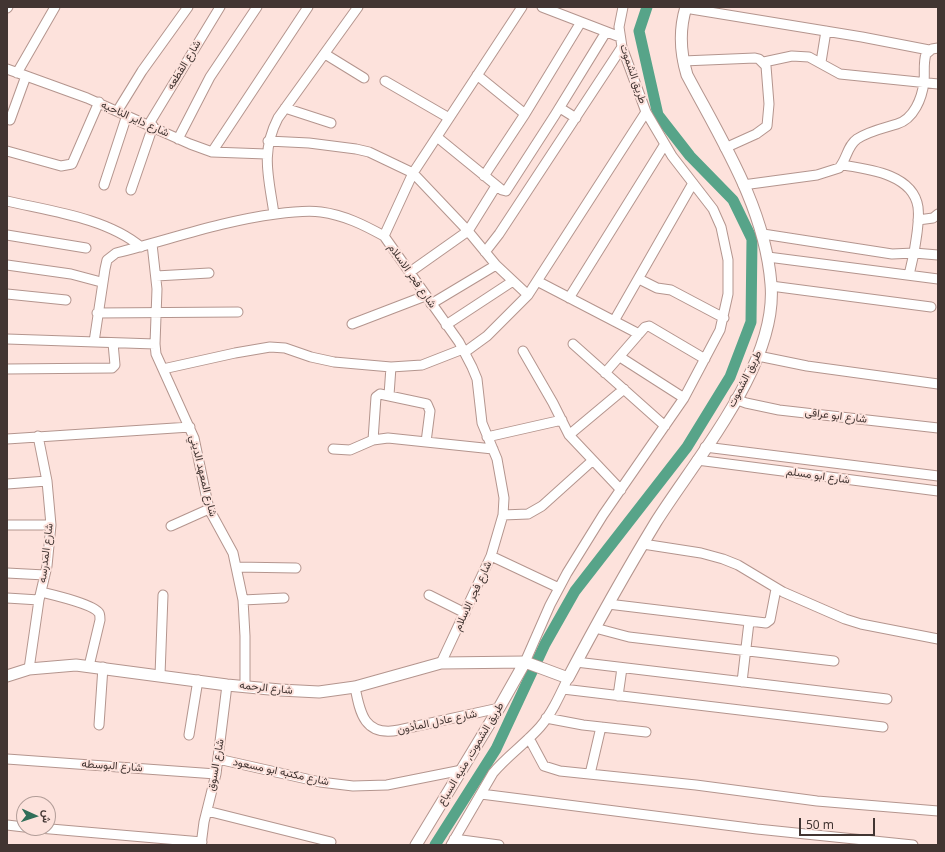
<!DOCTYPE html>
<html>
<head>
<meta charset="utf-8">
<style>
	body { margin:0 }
	#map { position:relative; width:945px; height:852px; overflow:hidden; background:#fde2dc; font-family:"Noto Sans",Vazirmatn,sans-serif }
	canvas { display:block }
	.frame { position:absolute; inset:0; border:8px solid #423532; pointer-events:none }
	.north { position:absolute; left:16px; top:796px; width:40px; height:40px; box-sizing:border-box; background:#fde2dc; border:1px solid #b29d98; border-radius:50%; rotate:93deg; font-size:11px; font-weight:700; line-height:16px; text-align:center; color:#423532 }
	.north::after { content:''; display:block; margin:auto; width:14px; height:18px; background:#316e59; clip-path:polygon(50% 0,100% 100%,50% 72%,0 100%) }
	.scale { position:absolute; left:799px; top:818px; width:76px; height:18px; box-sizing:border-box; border:2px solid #423532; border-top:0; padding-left:5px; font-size:12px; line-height:14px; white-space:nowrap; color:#423532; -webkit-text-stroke:3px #fde2dc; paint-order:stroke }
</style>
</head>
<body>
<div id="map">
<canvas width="945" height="852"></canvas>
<div class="frame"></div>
<div class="north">ش</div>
<div class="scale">50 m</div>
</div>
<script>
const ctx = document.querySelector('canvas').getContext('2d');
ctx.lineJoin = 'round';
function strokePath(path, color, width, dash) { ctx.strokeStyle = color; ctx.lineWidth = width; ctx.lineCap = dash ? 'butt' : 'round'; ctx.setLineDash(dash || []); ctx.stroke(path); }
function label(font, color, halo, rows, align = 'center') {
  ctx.font = font + ' "Noto Sans",Vazirmatn,sans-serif'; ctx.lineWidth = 4; ctx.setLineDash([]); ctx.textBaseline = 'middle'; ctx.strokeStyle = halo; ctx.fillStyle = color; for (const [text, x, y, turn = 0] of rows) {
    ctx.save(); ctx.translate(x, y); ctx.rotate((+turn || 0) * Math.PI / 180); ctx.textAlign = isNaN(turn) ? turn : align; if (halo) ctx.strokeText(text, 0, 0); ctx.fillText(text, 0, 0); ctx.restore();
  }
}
strokePath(new Path2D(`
	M435,845L496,749L545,644L575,591L687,447L730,377L751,322L752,239L733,200L690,156L658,115L639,31L647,7`), '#57a489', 11);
const minor = new Path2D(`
	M542,7L620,37
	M7,8L8,7
	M685,8L862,37L929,50
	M325,54L364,78
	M683,61L755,58L759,59L766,66L769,104L767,126L756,134L725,148
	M764,62L792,56L809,57L840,74L938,84
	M821,62L826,31
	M7,69L87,98L190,144L212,152L266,154
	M17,73L55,7
	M477,75L525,114
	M385,81L449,118
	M285,108L331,123
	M560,108L576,118
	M118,110L142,71L188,7
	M10,120L26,76
	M149,124L220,7
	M437,137L502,190L506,191L555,115L606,32
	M178,139L210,77L257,7
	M268,141L309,143L356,149L369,152L413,173L468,231L496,265L528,295
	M7,151L61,166L72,164L99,102
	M212,152L308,7
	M484,176L525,114L581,22
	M104,185L127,115
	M743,185L817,175L839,168C847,159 847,146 857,139C869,131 884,128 897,124C914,119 922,98 924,82C925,73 923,63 926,54L932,49L938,48
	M131,190L153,126
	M7,201C50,211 107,218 141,247
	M274,214C269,178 260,153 278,118L358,7
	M918,220L933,218L938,214
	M763,234L892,254L914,253C916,238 920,222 918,207C913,174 868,169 842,165
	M7,235L86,248
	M384,236L413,173L522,7
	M152,244L157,289L155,344L156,354L194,438L209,509L233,553L236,567L243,600L245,636V686
	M485,252L499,234L622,47
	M768,257L938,279
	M7,265L71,274L101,282
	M410,272L468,231L496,186
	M909,275L914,253L938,255
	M156,276L209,273
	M639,279L657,288L671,290L724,318
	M537,281L639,334
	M771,286L931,307
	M7,294L66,300
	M569,298L665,144
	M431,304L496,265
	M97,313L238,312
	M614,321L693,183
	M352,324L425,296
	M446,325L513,281
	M7,339L155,344
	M94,342L105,269L107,260L116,253C169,240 221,221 276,214C291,212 306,210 321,212C344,215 364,225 384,236L459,342L472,367L477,379L482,423L497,459L504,498L503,515L491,556L441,663
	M573,344L665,426
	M523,351L553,403L569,435L621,490
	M465,352L487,336L528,295L646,112
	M758,356L807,366L938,384
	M620,357L684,398
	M7,369L112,368L115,365L113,343
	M163,369L235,353L270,347L285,348L311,357L334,362L391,367L422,365L463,349
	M605,373L645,327L649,326L705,359
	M389,395L391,367
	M735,399L746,403L779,410L938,428
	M569,435L624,389
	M487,437L562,420
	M7,439L190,427
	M373,440L376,397L380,394L427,404L430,411L426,442
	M705,447L938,476
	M333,449L350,450L373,440L388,438L493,449
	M697,460L938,491
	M7,484L47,481
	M503,515L528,514L542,506L592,461
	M7,525H51
	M171,526L209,509
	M643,544L701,553L723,559L738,565L783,592L845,619L861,624L938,639
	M491,556L559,588
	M236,567L296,568
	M7,573L45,575
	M41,592C53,595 93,604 99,613C100,614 100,619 100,620L89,666
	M429,595L465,613
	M7,598L39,600
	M243,600L284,598
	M608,604L766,623L770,620L776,589
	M595,628L629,637L834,661
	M525,662L550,605L567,573L603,515L684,398L720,330L728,294V260L721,227L713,209L672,156L646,112L622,47L619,27L623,7
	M576,662L887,699
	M29,669L39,600L47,566L51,525L47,481L38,436
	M160,675L163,595
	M742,682L749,622
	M355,687C360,714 365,737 399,730L499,708
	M563,689L883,727
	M618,696L622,668
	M546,718L583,725L646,732
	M99,725L103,667
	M189,735L198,680
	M529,738L544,766L560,771L696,785L817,801L938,811
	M7,759L216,774
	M218,759L320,782L353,786L387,785L462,770
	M590,774L601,727
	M481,794L757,829L913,845
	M207,811L331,842
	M7,825L24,827
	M39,828L202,842
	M454,839L499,845
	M201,845L204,822L216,774L227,685
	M451,845L493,773C507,756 525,744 540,727C552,713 560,695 568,678`);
const tertiary = new Path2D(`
	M7,676L29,669L76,665L227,685L280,690L319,692L355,687L441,663L525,662L568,678C596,625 625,573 656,522C697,457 778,364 771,284C765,208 722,141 687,75C680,52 679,30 686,7
	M416,845L499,708L525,662`);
strokePath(minor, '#b4958e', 11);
strokePath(tertiary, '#b4958e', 13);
strokePath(minor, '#fff', 9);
strokePath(tertiary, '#fff', 11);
label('11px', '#423532', '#fde2dc', [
	["شارع القطعه",184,65,-59],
	["طريق الشموت",633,74,71],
	["شارع داير الناحيه",135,119,24],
	["شارع فجر الاسلام",412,276,55],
	["طريق الشموت",745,379,-63],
	["شارع ابو عراقى",836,416,7],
	["شارع المعهد الديني",203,476,76],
	["شارع ابو مسلم",818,476,8],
	["شارع المدرسه",46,553,-83],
	["شارع فجر الاسلام",473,596,-65],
	["شارع الرحمه",266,688,6],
	["شارع عادل المأذون",437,722,-12],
	["طريق الشموت, منيه السباع",471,754,-59],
	["شارع السوق",216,765,-80],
	["شارع البوسطه",112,766,4],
	["شارع مكتبه ابو مسعود",281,772,12]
]);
</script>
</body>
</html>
